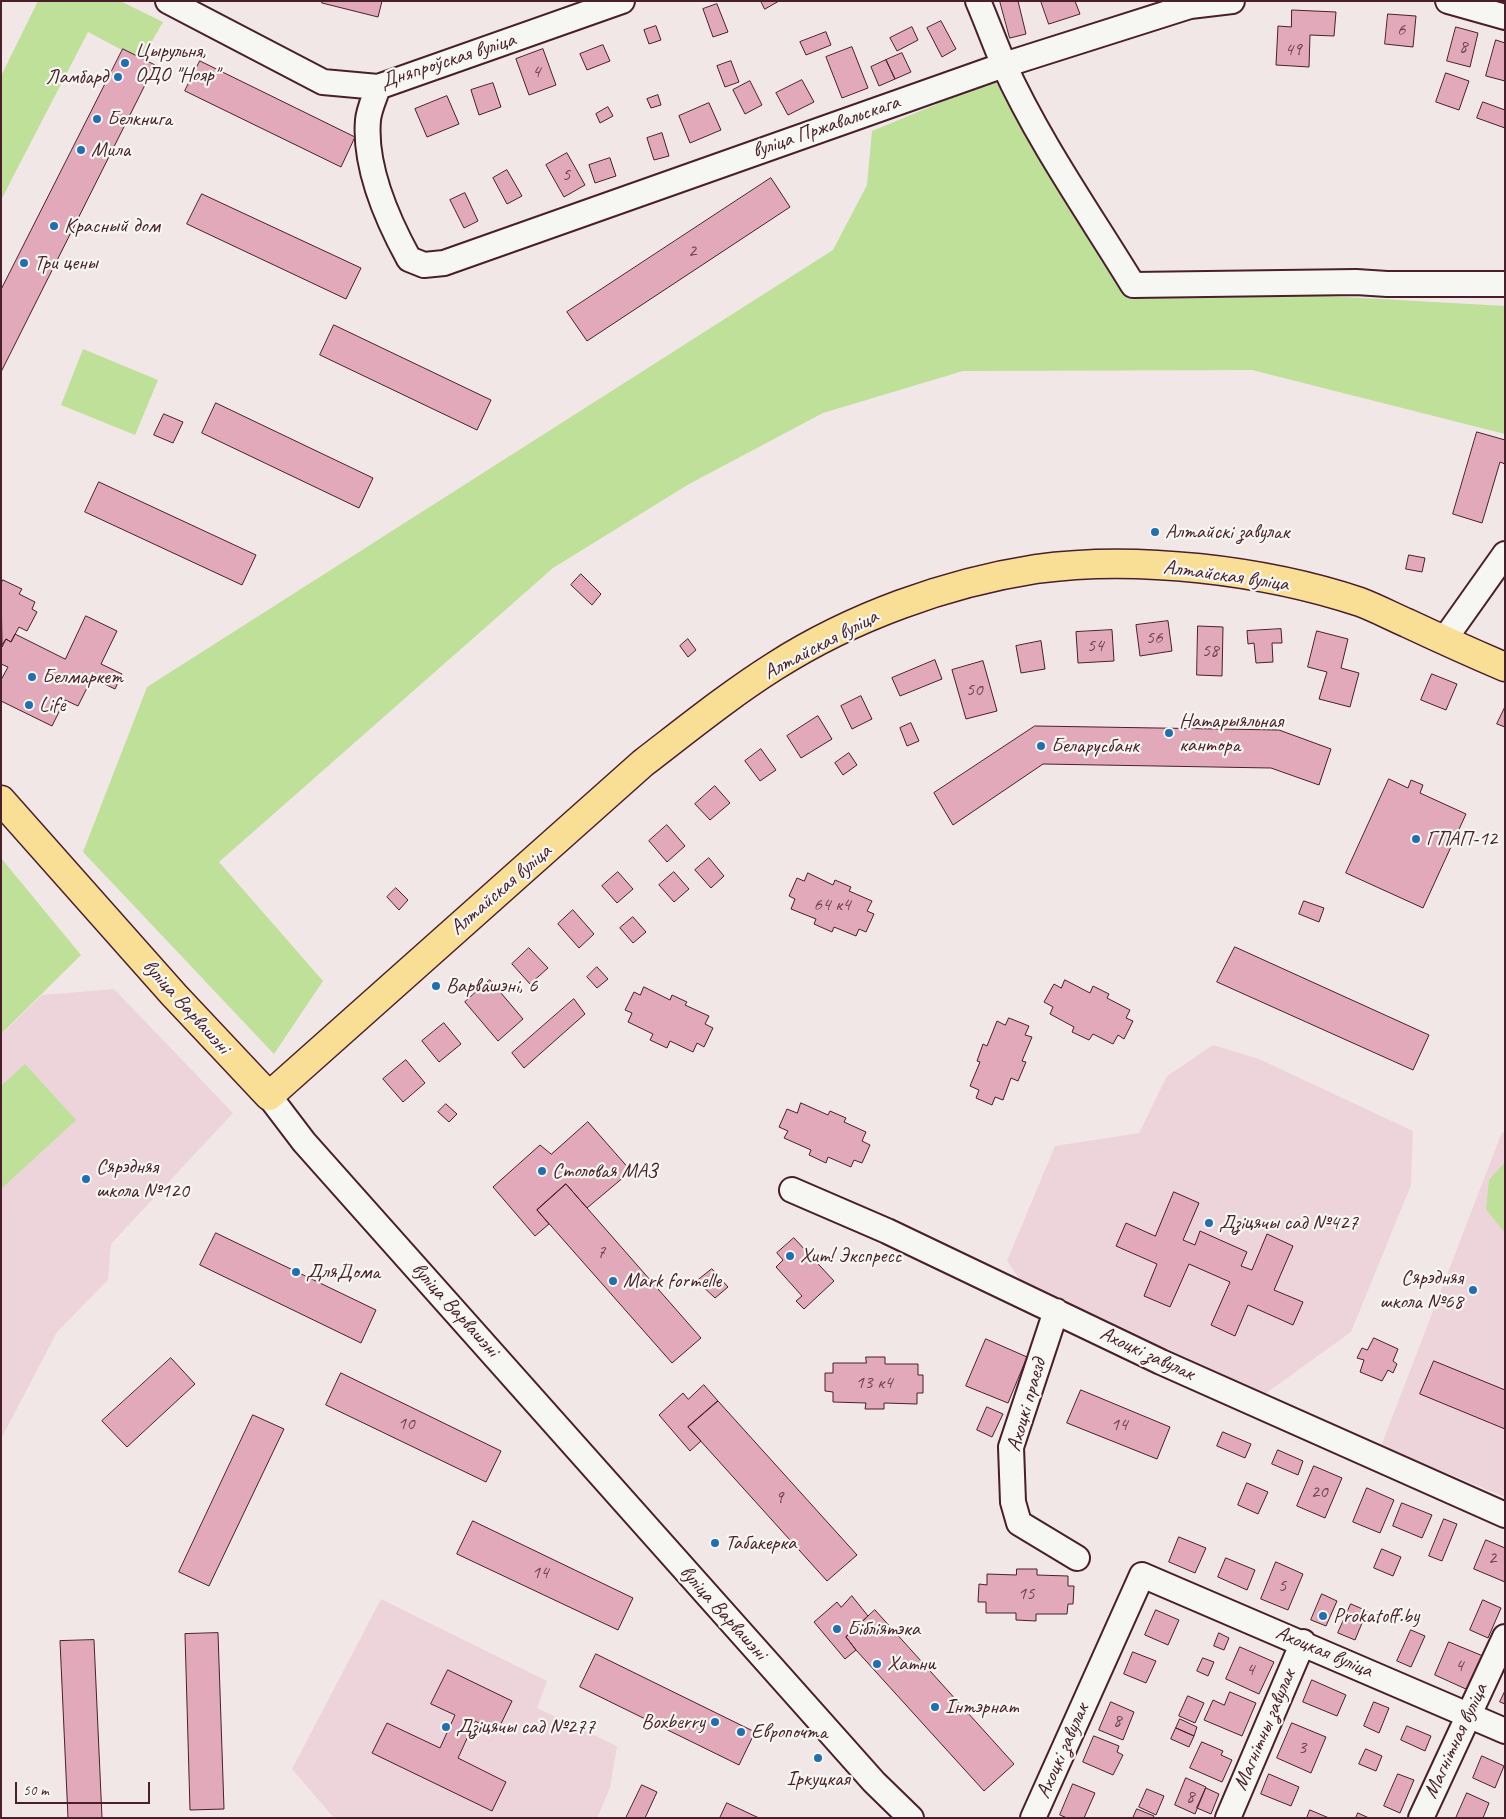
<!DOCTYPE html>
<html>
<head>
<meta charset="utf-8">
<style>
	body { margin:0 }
	#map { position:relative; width:1506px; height:1819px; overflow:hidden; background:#f2e7e7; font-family:Caveat,sans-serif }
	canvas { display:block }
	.frame { position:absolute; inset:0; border:2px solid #4a1f2b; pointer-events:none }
	.scale { position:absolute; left:15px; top:1782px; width:135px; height:22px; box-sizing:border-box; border:2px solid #4a1f2b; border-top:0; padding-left:6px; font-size:15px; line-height:18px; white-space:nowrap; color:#4a1f2b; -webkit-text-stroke:4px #f6f6f2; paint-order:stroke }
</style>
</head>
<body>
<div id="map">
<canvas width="1506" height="1819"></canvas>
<div class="frame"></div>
<div class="scale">50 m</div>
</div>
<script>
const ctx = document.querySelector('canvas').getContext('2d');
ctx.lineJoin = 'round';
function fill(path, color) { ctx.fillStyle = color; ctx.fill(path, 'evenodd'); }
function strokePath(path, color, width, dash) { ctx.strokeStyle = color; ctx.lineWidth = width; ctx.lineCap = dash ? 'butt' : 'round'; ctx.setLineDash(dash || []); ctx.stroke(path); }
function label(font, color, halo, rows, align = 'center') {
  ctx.font = font + ' Caveat,sans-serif'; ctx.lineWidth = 4.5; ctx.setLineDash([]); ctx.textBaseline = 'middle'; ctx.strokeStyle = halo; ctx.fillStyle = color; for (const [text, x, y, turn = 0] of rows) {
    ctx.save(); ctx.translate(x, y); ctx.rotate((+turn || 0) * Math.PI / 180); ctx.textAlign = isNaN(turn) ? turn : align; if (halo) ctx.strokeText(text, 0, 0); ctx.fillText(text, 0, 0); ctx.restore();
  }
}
fill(new Path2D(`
	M114,989L233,1113L111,1244L108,1280L57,1332L1,1439V1035L42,995Z
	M1213,1045L1259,1059L1413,1131L1411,1185L1351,1332L1265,1394L1030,1294L1007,1261L1055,1146L1139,1133L1167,1076Z
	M1502,1132L1505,1133V1497L1381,1446Z
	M381,1599L547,1681L537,1708L617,1746L610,1788L597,1818H334L292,1769Z`), '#edd4da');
fill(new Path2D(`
	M38,1H120L163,22L141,60L88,32L1,200V76Z
	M995,80L1133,285L1505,306V434L1252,370L963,371L823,413L689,484L553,568L219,862L323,981L274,1054L83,852L147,687L833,250L867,185L872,131Z
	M83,349L158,380L135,435L61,405Z
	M1,858L81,955L1,1034Z
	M25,1064L76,1120L1,1189V1086Z
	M1505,1162V1233L1486,1209L1489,1180Z`), '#bee099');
const building = new Path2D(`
	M322,1H382L378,17L322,3Z
	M761,1H779L765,9Z
	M1000,1H1018L1026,34L1010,38Z
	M1041,1H1075L1080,14L1049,24Z
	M717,4L728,32L713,37L703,9Z
	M1292,10L1336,12L1334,36L1310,35L1309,67L1276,65L1278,26L1291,27Z
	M1388,14L1416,16L1413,47L1385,44Z
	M941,21L956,49L942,57L927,28Z
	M656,26L661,40L649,44L644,30Z
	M912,27L918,40L897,51L890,38Z
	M1456,27L1478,33L1470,67L1447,61Z
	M826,32L831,45L806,55L800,42Z
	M1496,40L1505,43V81L1486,76Z
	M603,45L610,61L587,70L580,54Z
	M852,47L868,88L842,98L826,57Z
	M123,49L155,65L1,372V290Z
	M543,49L556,85L529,95L516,59Z
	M902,53L911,72L895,79L886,60Z
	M886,60L895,79L879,86L871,67Z
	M200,61L355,137L341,167L185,91Z
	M731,61L739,82L725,87L717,66Z
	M1446,73L1469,81L1459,110L1436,102Z
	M802,80L814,102L788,115L776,93Z
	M750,81L762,105L745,114L733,90Z
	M493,83L501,107L479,115L471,90Z
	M658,95L661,105L651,108L647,99Z
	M447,96L459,124L427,137L415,109Z
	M1483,102L1505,110V128L1477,118Z
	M709,103L721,130L690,143L679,116Z
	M608,107L613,116L600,123L596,114Z
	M662,133L669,156L654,160L647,138Z
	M567,153L585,185L564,197L546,165Z
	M610,158L616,176L595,183L589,165Z
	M507,170L522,196L507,204L493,178Z
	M771,178L790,207L587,341L567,312Z
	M465,193L478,221L464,228L450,200Z
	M202,194L361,268L346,299L187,224Z
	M334,325L491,400L477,430L320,355Z
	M216,403L373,478L359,508L202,433Z
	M164,414L183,422L173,443L154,435Z
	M1477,432L1505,440V464L1500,462L1482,523L1453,514Z
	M99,482L256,555L242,585L85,512Z
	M1409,555L1425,558L1422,572L1406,569Z
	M581,574L601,594L592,605L571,585Z
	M3,580L22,589L19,594L35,602L32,609L37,612L27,631L19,627L11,642L6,639L2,647L1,584Z
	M86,616L117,631L101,664L122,674L115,689L92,678L78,706L65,700L52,726L1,701V680L8,667L1,664V646L6,639L11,642L15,634L65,659Z
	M1168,621L1172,651L1140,656L1136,625Z
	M1198,626L1223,627L1222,676L1197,675Z
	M1281,629L1282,643H1272L1273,662L1256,663L1254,643L1248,644L1247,631Z
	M1112,630L1114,661L1078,663L1076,632Z
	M1317,631L1348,639L1341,668L1359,673L1350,707L1319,699L1327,672L1308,667Z
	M688,639L696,650L688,657L680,646Z
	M1041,641L1045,669L1021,673L1016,646Z
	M935,660L942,679L900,696L892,678Z
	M983,661L997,711L966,719L952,670Z
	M1432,674L1457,684L1446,710L1421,700Z
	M861,696L872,719L852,729L841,706Z
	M1505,707V727L1497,724Z
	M818,716L832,739L801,758L787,736Z
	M911,723L919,741L907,746L900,728Z
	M1035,726L1279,730L1331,749L1319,785L1271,768L1043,764L953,825L934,793Z
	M761,749L776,770L760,781L745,761Z
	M849,753L857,765L843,775L835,763Z
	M1389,779L1408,788L1411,780L1423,785L1420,793L1466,814L1423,908L1346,873Z
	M715,786L730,803L710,820L695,804Z
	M667,825L685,846L667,862L649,841Z
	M709,858L724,876L711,888L695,870Z
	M618,872L633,889L617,903L602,886Z
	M674,872L689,889L674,902L659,885Z
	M808,873L833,885L835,880L851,887L849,891L872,901L867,911L874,914L866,932L859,929L856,936L834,927L832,932L814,924L816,919L791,909L795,899L789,896L797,878L804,881Z
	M396,888L408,900L399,910L387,897Z
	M1304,901L1324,908L1319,922L1299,914Z
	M573,910L594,934L579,948L558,924Z
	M633,917L646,932L633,943L620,928Z
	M1235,947L1429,1035L1413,1070L1217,982Z
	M529,948L548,968L530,984L512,964Z
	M597,967L608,979L597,988L587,977Z
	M490,980L523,1019L498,1041L465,1002Z
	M1065,980L1090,993L1093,986L1109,994L1107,998L1130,1010L1126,1018L1133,1021L1124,1039L1118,1035L1113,1044L1093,1034L1089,1040L1072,1032L1074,1027L1050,1014L1053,1007L1044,1002L1054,984L1061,988Z
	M644,987L670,1000L672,995L687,1002L685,1005L709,1016L705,1024L713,1028L704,1047L697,1043L693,1052L670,1041L667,1048L650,1040L653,1034L628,1022L632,1013L625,1010L634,992L640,995Z
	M574,999L585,1014L524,1068L512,1053Z
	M1009,1018L1029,1026L1025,1035L1032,1037L1022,1061L1026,1062L1018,1081L1011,1078L1003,1100L995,1097L992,1105L976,1098L979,1090L970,1086L980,1062L977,1061L983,1044L987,1046L997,1021L1005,1025Z
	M444,1023L461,1044L439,1062L422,1041Z
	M406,1060L425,1083L403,1102L383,1079Z
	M801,1103L828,1115L830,1111L846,1118L844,1122L866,1132L862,1141L870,1145L862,1163L854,1160L851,1167L828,1157L826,1163L809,1155L811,1150L784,1138L788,1131L779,1127L787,1109L797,1113Z
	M446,1104L457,1114L449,1122L438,1112Z
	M588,1122L631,1171L587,1208L566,1184L537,1210L549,1224L535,1236L493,1187L540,1145L551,1154Z
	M566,1184L701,1338L672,1363L537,1210Z
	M1174,1192L1199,1203L1183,1240L1195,1245L1200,1231L1247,1252L1241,1266L1252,1270L1267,1234L1293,1246L1274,1290L1303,1302L1293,1325L1248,1305L1235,1336L1211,1325L1230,1282L1189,1264L1170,1307L1144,1296L1157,1264L1116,1246L1126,1223L1155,1236Z
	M216,1233L376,1310L361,1343L200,1265Z
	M794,1238L834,1281L804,1309L796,1301L802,1296L776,1267L783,1260L777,1253Z
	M712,1269L728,1287L715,1298L697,1281Z
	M1374,1338L1398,1349L1393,1361L1397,1364L1393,1373L1388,1370L1382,1381L1360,1372L1364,1360L1357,1358L1362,1348L1367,1350Z
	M986,1339L1027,1357L1008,1403L966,1386Z
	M866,1357H885V1364H918V1375H923V1393H917V1404L884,1403V1409H865L866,1403L833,1402V1392L825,1391V1373H833V1363H866Z
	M171,1358L195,1384L127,1447L102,1421Z
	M1434,1361L1505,1390V1429L1420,1394Z
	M341,1373L501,1451L486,1482L326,1405Z
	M704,1385L718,1401L688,1427L701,1441L690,1451L659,1415L683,1393L688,1399Z
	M1081,1390L1170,1427L1157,1459L1067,1423Z
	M718,1401L857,1555L827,1581L688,1427Z
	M987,1407L1003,1414L992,1437L977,1430Z
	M253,1415L284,1429L209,1586L179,1572Z
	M1223,1432L1251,1444L1245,1458L1217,1446Z
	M1278,1450L1303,1461L1298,1475L1272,1464Z
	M1314,1466L1342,1478L1325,1518L1297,1506Z
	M1247,1483L1268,1492L1258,1514L1238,1505Z
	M1367,1488L1394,1500L1380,1533L1353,1522Z
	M1402,1503L1432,1515L1422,1538L1393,1526Z
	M1444,1519L1457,1524L1442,1561L1429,1556Z
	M473,1521L633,1598L618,1630L457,1554Z
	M1179,1537L1206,1548L1195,1573L1169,1562Z
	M1486,1540L1505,1548V1582L1474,1569Z
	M1382,1549L1401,1557L1393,1576L1374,1568Z
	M1226,1558L1255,1570L1247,1590L1218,1577Z
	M1276,1562L1303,1574L1288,1610L1261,1599Z
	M1017,1569H1037V1575L1068,1576V1586H1074L1073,1604H1068L1067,1614H1036V1621L1016,1620V1613H986V1602H978L979,1584L987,1585V1574L1016,1575Z
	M1322,1594L1337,1601L1326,1626L1311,1620Z
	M852,1596L868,1616L846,1637L856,1650L845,1659L814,1622L837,1602L841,1607Z
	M1483,1600L1501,1608L1488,1638L1470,1630Z
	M1351,1604L1367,1611L1355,1640L1338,1633Z
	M875,1610L1014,1764L984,1791L856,1650L846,1637Z
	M1156,1610L1179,1620L1168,1645L1145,1635Z
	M1411,1630L1425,1636L1411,1667L1397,1661Z
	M218,1633L224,1809L190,1810L185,1634Z
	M1219,1633L1229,1638L1224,1650L1214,1646Z
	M94,1640L102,1818H68L60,1641Z
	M1449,1642L1483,1656L1468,1690L1435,1675Z
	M1240,1647L1274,1662L1259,1694L1226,1679Z
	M1133,1652L1156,1661L1146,1683L1124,1674Z
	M596,1654L755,1732L739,1765L580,1687Z
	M1203,1658L1214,1662L1208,1676L1197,1671Z
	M448,1670L512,1701L497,1732L475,1721L458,1758L506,1782L492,1811L372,1753L387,1723L440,1748L455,1715L431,1704Z
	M1312,1680L1346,1695L1337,1716L1303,1702Z
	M1505,1691V1704L1500,1702Z
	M1230,1692L1256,1703L1242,1736L1204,1720L1213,1700L1224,1705Z
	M1188,1696L1204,1703L1195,1723L1179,1716Z
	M1111,1702L1134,1712L1123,1740L1099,1730Z
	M1374,1702L1389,1708L1379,1733L1364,1726Z
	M1180,1719L1197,1727L1194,1736L1176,1728Z
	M1292,1723L1326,1737L1311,1773L1277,1758Z
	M1407,1726L1431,1736L1425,1751L1401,1740Z
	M1176,1728L1194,1736L1189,1747L1171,1739Z
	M1094,1736L1119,1746L1117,1752L1123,1755L1113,1775L1083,1762Z
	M1202,1742L1223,1751L1221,1755L1232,1760L1222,1782L1190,1768Z
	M1366,1749L1382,1756L1376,1771L1359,1764Z
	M1482,1756L1504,1766L1495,1788L1473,1778Z
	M1269,1774L1299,1787L1291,1806L1261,1794Z
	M1398,1774L1414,1780L1400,1813L1384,1806Z
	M1186,1778L1206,1787L1195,1814L1175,1805Z
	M1073,1784L1095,1793L1084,1818H1067L1060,1815Z
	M642,1785L657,1792L645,1818H626Z
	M1206,1788L1219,1794L1211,1814L1197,1808Z
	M1147,1789L1164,1796L1156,1815L1139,1807Z
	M1467,1793L1489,1803L1483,1818H1456Z
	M727,1803L759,1818H720Z
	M1137,1809L1154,1816L1153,1818H1133Z
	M1310,1810L1329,1818H1307Z
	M1358,1813L1369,1818H1356Z`);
fill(building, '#e2a9ba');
strokePath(building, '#4a1f2b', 1);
const minor = new Path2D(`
	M168,1L323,82L378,87L622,1
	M978,1C987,22 995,44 1004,65C1039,142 1089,213 1133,285L1356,282L1387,284H1505
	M1448,1L1505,17
	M378,87C375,97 369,109 368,120C364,167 387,219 409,259L424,265L444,263L1004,65L1190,6L1232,1
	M1444,640L1505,554
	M269,1096L304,1142L874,1782L911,1818
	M792,1190L887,1231L1161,1362L1505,1515
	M1056,1311L1011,1447L1013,1502L1019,1523L1077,1558
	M1033,1818L1142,1575L1505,1731
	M1228,1818L1303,1642
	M1421,1818L1505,1637`);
const major = new Path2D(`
	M1,800L174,995L269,1096L643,763C686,730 729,695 775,666C852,617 946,583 1036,569C1136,555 1264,570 1360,602C1376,608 1391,616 1407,623C1439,638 1472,653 1505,667`);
strokePath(minor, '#4a1f2b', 28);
strokePath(major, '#4a1f2b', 31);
strokePath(minor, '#f6f6f2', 24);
strokePath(major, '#f9df96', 28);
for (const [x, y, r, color] of [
	[125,63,5,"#1f6fb2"],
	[118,77,5,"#1f6fb2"],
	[97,119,5,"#1f6fb2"],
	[81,150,5,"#1f6fb2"],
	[54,226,5,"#1f6fb2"],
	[24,263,5,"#1f6fb2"],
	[1155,532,5,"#1f6fb2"],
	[32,677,5,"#1f6fb2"],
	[29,705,5,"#1f6fb2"],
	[1169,733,5,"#1f6fb2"],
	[1041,746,5,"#1f6fb2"],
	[1416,839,5,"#1f6fb2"],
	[436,986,5,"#1f6fb2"],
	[542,1171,5,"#1f6fb2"],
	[86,1179,5,"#1f6fb2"],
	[1209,1223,5,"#1f6fb2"],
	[790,1256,5,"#1f6fb2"],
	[296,1272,5,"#1f6fb2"],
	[613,1281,5,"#1f6fb2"],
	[1473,1290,5,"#1f6fb2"],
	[715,1543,5,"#1f6fb2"],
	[1323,1616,5,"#1f6fb2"],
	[837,1629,5,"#1f6fb2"],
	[877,1664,5,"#1f6fb2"],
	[935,1707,5,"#1f6fb2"],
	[715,1722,5,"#1f6fb2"],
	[446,1727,5,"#1f6fb2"],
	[741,1732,5,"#1f6fb2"],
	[818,1758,5,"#1f6fb2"]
]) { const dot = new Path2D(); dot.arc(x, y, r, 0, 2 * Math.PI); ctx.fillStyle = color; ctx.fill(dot); strokePath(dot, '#f6f6f2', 2); }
label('19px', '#70424f', null, [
	["6",1401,30],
	["8",1463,47],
	["49",1293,50],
	["4",536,72],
	["5",566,175],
	["2",692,251],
	["56",1154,638],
	["54",1095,646],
	["58",1210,651],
	["50",974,690],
	["64 к4",832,905],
	["7",601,1253],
	["13 к4",874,1383],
	["10",406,1424],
	["14",1119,1425],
	["20",1319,1492],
	["9",779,1498],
	["2",1492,1558],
	["14",540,1573],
	["5",1282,1586],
	["15",1026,1594],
	["4",1459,1666],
	["4",1250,1670],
	["8",1117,1721],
	["3",1302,1748],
	["8",1190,1797]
]);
label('21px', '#4a1f2b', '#f6f6f2', [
	["Цырульня,",135,51],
	["ОДО \"Нояр\"",135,75],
	["Ламбард",108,77,"right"],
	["Белкнига",107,119],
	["Мила",91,150],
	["Красный дом",64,226],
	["Три цены",34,263],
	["Алтайскі завулак",1165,532],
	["Белмаркет",42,677],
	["Life",39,705],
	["Натарыяльная",1179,721],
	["кантора",1179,745],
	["Беларусбанк",1051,746],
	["ГПАП-12",1426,839],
	["Варвашэні, 6",446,986],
	["Сярэдняя",96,1167],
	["школа №120",96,1191],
	["Столовая МАЗ",552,1171],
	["Дзіцячы сад №427",1219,1223],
	["Хит! Экспресс",800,1256],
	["ДляДома",306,1272],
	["Сярэдняя",1463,1278,"right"],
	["школа №68",1463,1302,"right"],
	["Mark formelle",623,1281],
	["Табакерка",725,1543],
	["Prokatoff.by",1333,1616],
	["Бібліятэка",847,1629],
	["Хатни",887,1664],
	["Інтэрнат",945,1707],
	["Boxberry",705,1722,"right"],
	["Дзіцячы сад №277",456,1727],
	["Европочта",751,1732],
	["Іркуцкая",818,1779,"center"]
], 'left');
label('21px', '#4a1f2b', '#f6f6f2', [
	["Дняпроўская вуліца",448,61,-18],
	["вуліца Пржавальскага",826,127,-19],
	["Алтайская вуліца",1226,576,8],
	["Алтайская вуліца",821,645,-28],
	["Алтайская вуліца",501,890,-41],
	["вуліца Варвашэні",186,1007,48],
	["вуліца Варвашэні",455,1310,48],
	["Ахоцкі завулак",1147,1354,25],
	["Ахоцкі праезд",1027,1405,-74],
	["вуліца Варвашэні",723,1613,48],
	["Ахоцкая вуліца",1324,1652,23],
	["Магнітны завулак",1265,1730,-67],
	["Магнітная вуліца",1456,1741,-65],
	["Ахоцкі завулак",1063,1751,-66]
]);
</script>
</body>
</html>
